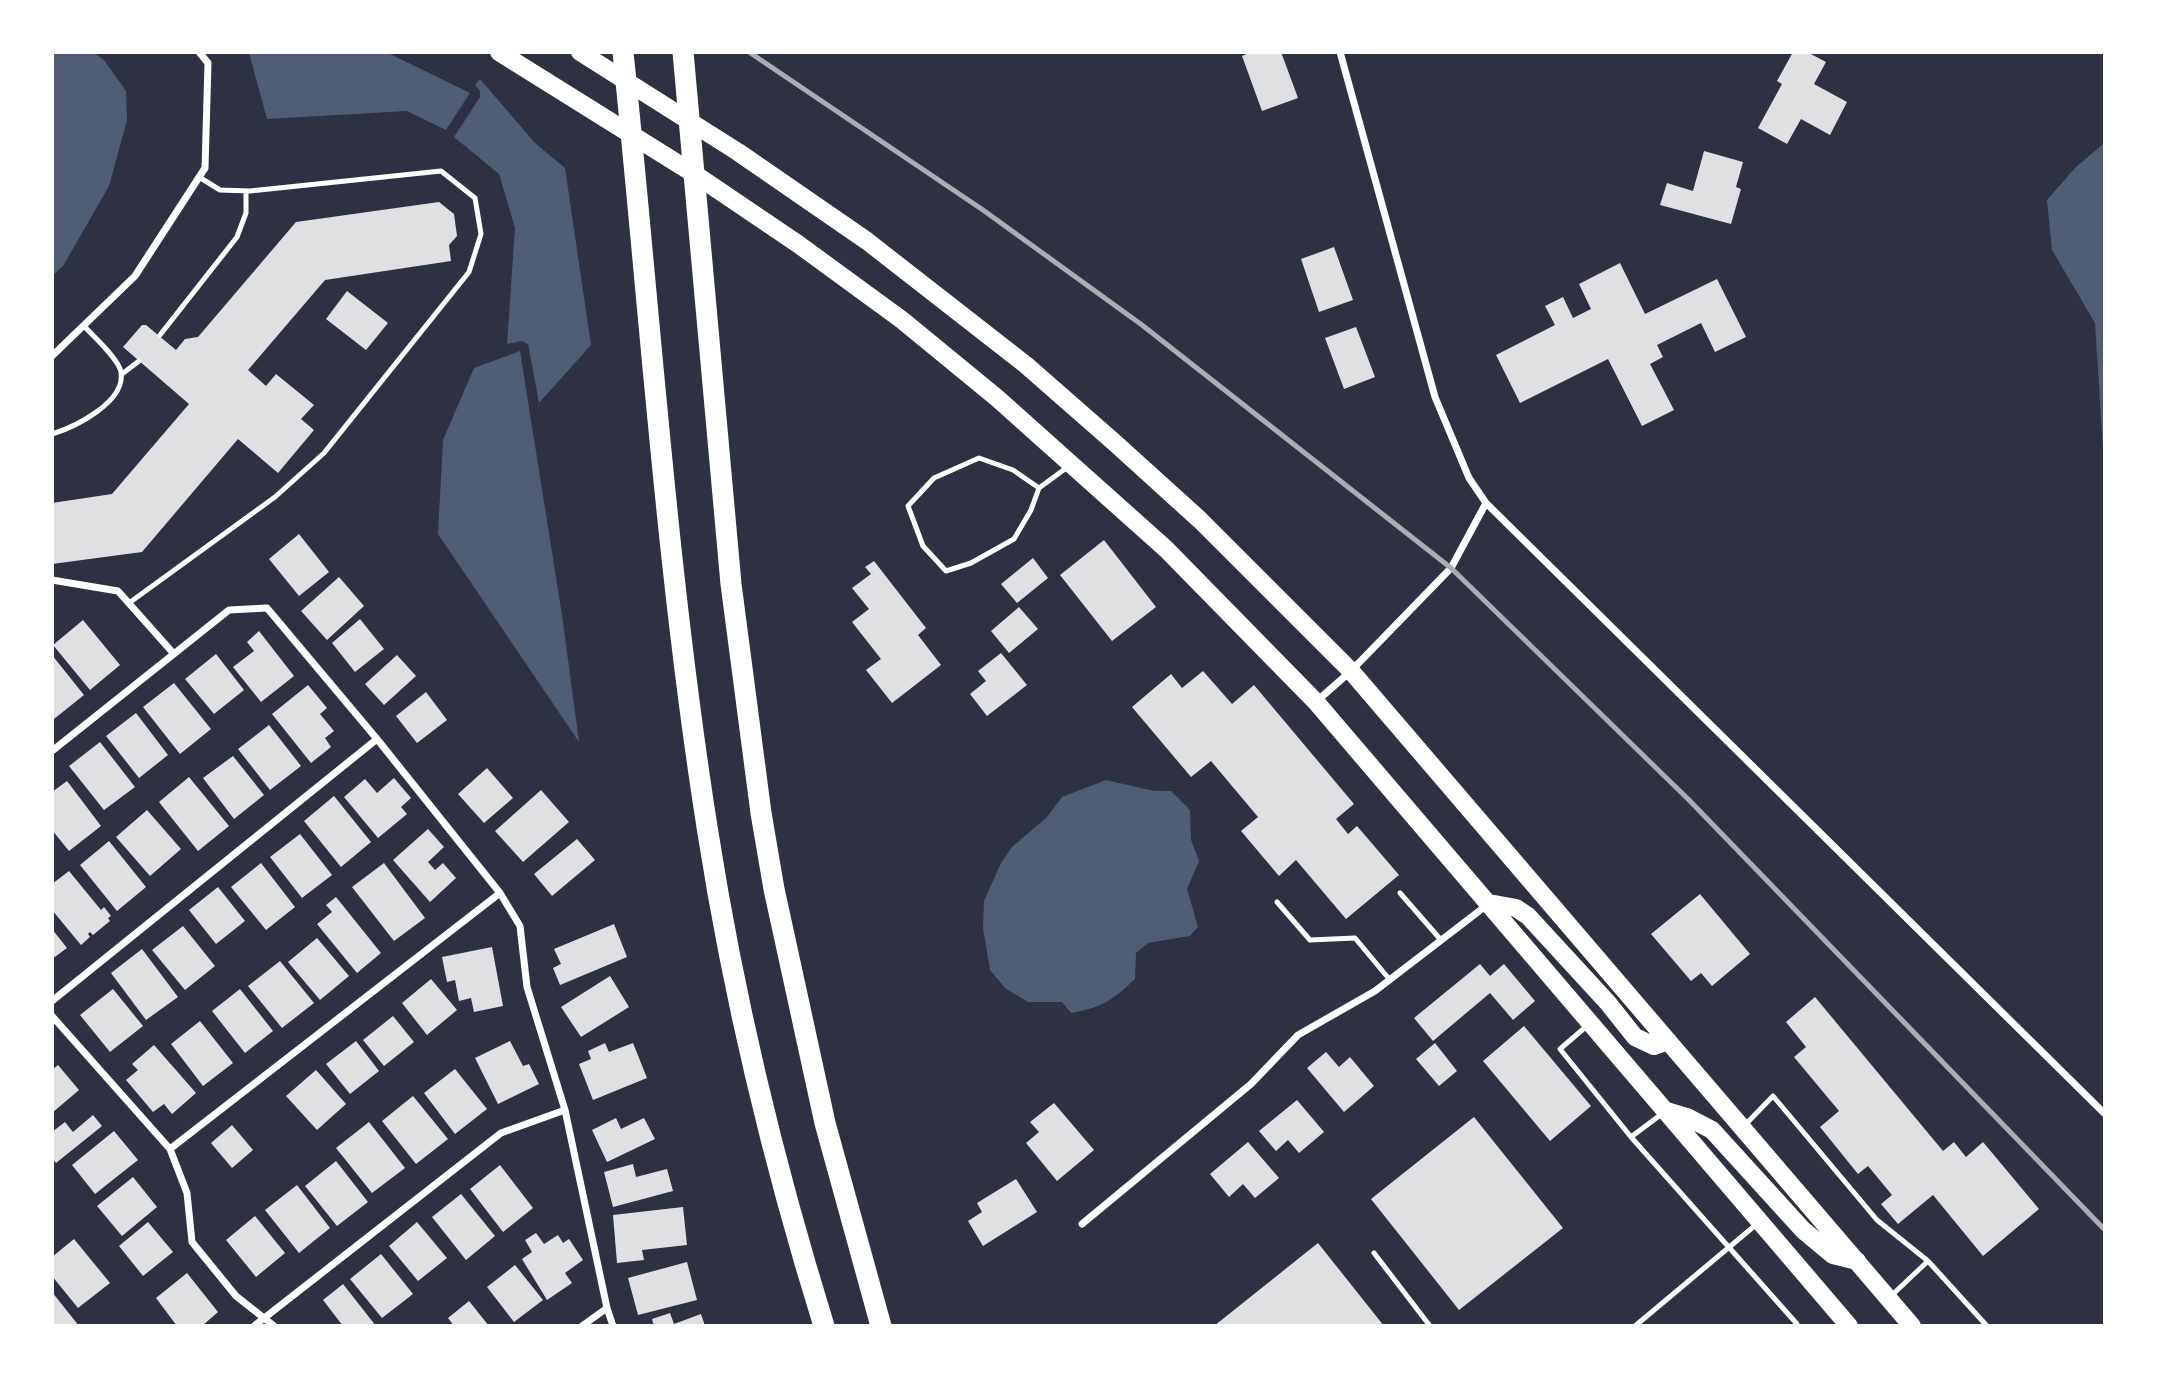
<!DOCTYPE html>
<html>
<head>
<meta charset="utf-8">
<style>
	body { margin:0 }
	#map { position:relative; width:2157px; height:1378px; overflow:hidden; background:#2d3142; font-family:Georgia,serif }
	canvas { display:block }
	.frame { position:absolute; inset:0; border:54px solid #fff; pointer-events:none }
</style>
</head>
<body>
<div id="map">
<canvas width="2157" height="1378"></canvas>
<div class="frame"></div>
</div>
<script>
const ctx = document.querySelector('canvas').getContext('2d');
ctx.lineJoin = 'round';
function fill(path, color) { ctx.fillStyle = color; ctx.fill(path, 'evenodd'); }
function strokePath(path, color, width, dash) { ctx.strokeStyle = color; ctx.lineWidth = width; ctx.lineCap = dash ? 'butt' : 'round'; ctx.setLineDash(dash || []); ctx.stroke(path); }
fill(new Path2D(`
	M53,52L94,53L104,60L126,91L127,120L109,186L63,266L53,275Z
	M249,53H388L470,93L446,130L407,111L267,119Z
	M480,79L535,143L565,168L591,345L539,403L528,344L522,341L507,344L515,228L499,174L454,137L480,97V91L475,85Z
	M2104,143V465L2095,323L2052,250L2047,200L2075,168Z
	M520,351L562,615L579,742L438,534L443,440L474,368Z
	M1106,780L1154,791H1171L1190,810L1191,840L1199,861L1187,889L1198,927L1190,936L1148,943L1136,953L1135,979C1113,1000 1101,1008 1071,1013L1062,1002H1028L1005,988L990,970L983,928L984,901L1001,863L1012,847L1047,817L1062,797Z`), '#4f5d75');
fill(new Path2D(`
	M1251,52H1281L1298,98L1262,111L1242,56Z
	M1793,52H1807L1826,62L1814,84L1847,102L1830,135L1801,119L1787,144L1758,128L1782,84L1777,81Z
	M1704,151L1743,162L1736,187L1741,189L1731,224L1660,205L1667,183L1693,191Z
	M439,202L454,214L457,236L449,245L451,261L325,280L248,370L266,386L276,374L314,405L301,419L314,430L278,473L238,439L142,552L52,564V503L112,494L189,404L123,347L142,325H146L176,350L185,339L198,337L296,222Z
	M1334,247L1353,300L1319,312L1301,259Z
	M1620,263L1645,314L1717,279L1746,337L1715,352L1701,323L1657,345L1663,357L1650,364L1674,410L1642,426L1608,359L1520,403L1496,355L1555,325L1545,306L1563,297L1573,318L1591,309L1579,284Z
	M347,291L388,323L366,350L326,319Z
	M1356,327L1375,377L1344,389L1325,338Z
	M299,534L329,572L299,596L269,559Z
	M1104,540L1156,607L1112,641L1060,575Z
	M1033,558L1048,578L1017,603L1001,584Z
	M874,561L926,628L918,635L941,665L892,703L866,670L881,659L852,622L869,609L852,588L871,574L865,567Z
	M339,577L364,606L327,640L301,611Z
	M1019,607L1038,629L1009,653L991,631Z
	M360,619L384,649L355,672L332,643Z
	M83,620L120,665L90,690L53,645Z
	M259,631L294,676L261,702L233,667L254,651L247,642Z
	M1001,653L1027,685L987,716L970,694L986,681L978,671Z
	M216,654L244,690L214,714L185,679Z
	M52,655L84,695L54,719L52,718Z
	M397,655L416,676L384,705L365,684Z
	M1203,671L1232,704L1254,685L1354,804L1336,819L1348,834L1357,826L1399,875L1346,919L1296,860L1279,876L1241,831L1258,817L1211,761L1191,777L1132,707L1171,674L1182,688Z
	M174,683L211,729L180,754L143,707Z
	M308,685L327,708L320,714L334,731L325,738L331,747L311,763L272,714Z
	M426,692L447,720L417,743L396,716Z
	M136,713L168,755L139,778L106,736Z
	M269,725L301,766L270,790L238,749Z
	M100,742L135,787L104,810L69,766Z
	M233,756L264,795L234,819L203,778Z
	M487,768L513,798L484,823L458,794Z
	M189,777L229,826L198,851L159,802Z
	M394,778L411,798L401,807L407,814L378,838L344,797L365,779L377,793Z
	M67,781L101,826L69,851L52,830V792Z
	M541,790L569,822L523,862L495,831Z
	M334,796L371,842L341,867L304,821Z
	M147,810L181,849L150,876L116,837Z
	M428,829L444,847L428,862L435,870L443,863L456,878L430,902L393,860Z
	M300,834L332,875L302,898L270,857Z
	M577,839L595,860L552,896L534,874Z
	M109,841L146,887L117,911L80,865Z
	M261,863L295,907L266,930L231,887Z
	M384,863L425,918L394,941L352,887Z
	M69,871L101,910L104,907L111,916L108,918L110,921L93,935L90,932L88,934L90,937L81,945L52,910V884Z
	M218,887L245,921L216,944L189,910Z
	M1700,894L1750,954L1712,986L1701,973L1691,981L1651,934Z
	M336,897L381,953L357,973L317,924L332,912L326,905Z
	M614,924L627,957L560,985L553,968L561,964L554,949Z
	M183,926L215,966L185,990L152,950Z
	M52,929L67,948L52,959Z
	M317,938L349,976L320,1000L288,962Z
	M492,947L503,1006L474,1012L471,998L459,1001L455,980L447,982L442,957Z
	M142,949L178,997L146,1020L111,973Z
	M280,961L314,1003L282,1028L248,986Z
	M1480,964L1490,976L1504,964L1535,1001L1513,1020L1490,993L1433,1041L1414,1018Z
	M610,976L629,1007L581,1037L561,1007Z
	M431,979L457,1010L427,1035L402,1003Z
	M113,989L143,1026L110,1052L80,1015Z
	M240,989L273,1031L245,1053L212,1011Z
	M1815,997L1943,1151L1954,1142L1966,1157L1983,1142L2039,1209L1983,1256L1933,1195L1898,1224L1881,1204L1892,1195L1868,1166L1858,1174L1820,1127L1839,1111L1794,1057L1806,1047L1786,1022Z
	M393,1016L414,1042L384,1066L363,1040Z
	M200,1021L233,1063L203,1086L171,1044Z
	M1524,1026L1591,1106L1550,1141L1483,1061Z
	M356,1041L379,1071L350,1094L326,1064Z
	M510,1041L523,1066L529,1064L539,1084L498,1104L475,1058Z
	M605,1043L609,1052L633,1043L647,1078L593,1100L579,1064L591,1059L588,1051Z
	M1435,1043L1457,1071L1439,1086L1416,1059Z
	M154,1045L196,1093L172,1114L164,1104L153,1112L126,1080L138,1070L132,1064Z
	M1326,1052L1339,1067L1350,1057L1374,1086L1344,1112L1307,1068Z
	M58,1065L79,1090L52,1113V1070Z
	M455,1069L487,1109L455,1134L424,1093Z
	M316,1070L346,1104L317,1130L286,1096Z
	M413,1096L448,1139L416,1164L382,1121Z
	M1297,1100L1324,1132L1299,1153L1288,1140L1276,1151L1259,1131Z
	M1054,1103L1094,1150L1057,1181L1026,1143L1039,1132L1030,1122Z
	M93,1115L102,1126L56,1163L52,1158V1132L65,1122L73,1132Z
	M1474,1117L1563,1228L1459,1310L1371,1199Z
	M616,1118L621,1129L644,1118L655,1139L607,1162L592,1130Z
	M369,1122L405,1168L372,1193L336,1148Z
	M232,1125L253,1150L232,1168L211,1143Z
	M114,1131L138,1160L95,1194L72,1165Z
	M1248,1142L1279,1178L1255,1198L1243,1184L1229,1197L1210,1174Z
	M336,1161L368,1202L337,1226L305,1186Z
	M633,1164L636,1177L667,1169L673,1191L613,1207L604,1172Z
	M500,1165L533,1208L503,1232L470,1189Z
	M133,1177L157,1207L122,1236L97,1206Z
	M1016,1179L1037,1212L983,1246L968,1221L982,1212L977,1203Z
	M297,1185L330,1228L299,1253L265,1210Z
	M461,1194L495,1236L466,1260L432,1217Z
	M683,1207L687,1245L642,1250L644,1260L617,1263L613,1215Z
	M255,1216L285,1253L256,1277L226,1240Z
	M148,1222L173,1252L143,1276L119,1246Z
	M417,1222L447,1258L418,1281L389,1246Z
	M536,1233L544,1244L558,1235L563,1243L569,1239L583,1260L565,1273L572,1283L547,1300L522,1259L532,1252L525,1240Z
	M74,1239L110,1283L78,1308L52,1276V1257Z
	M1318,1243L1384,1326H1214Z
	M381,1254L413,1294L382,1318L350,1279Z
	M687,1262L697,1300L638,1315L628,1278Z
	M515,1265L543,1300L514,1322L487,1287Z
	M187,1273L218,1312L202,1326H177L156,1298Z
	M343,1284L376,1326H343L323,1300Z
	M52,1292L79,1326H52Z
	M469,1301L489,1326H454L448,1318Z
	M670,1313L674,1324L701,1314L705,1326H654L652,1319Z`), '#e0e0e3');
strokePath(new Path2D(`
	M160,335L237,237L246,213V191
	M122,374L139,361
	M52,434C75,427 126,402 121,372C119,359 93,336 84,326
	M1039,488L1013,470L979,458L934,478L908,506L923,546L946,571L971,563L1014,539L1031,510L1039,488L1069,466
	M129,603L275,497L324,453L469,272L481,234L475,198L441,171L250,191L220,190L199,177
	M1400,893L1441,940
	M1277,902L1310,940L1355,938L1390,980
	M1588,1025L1560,1049L1631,1137
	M1663,1113L1631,1137L1797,1324L1795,1326
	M1744,1126L1773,1096L1877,1220L1928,1261L1987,1326
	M1374,1253L1430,1326
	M1891,1296L1928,1261
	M1635,1326L1758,1223`), '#fff', 5);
strokePath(new Path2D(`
	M52,356L135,276L205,168L208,63L199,52
	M1486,503L2104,1113
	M52,580L118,591L174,654
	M1318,700L1351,671L1451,568L1486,503L1469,478L1435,397L1340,52
	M52,751L229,610L267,608L377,739L500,893L520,926L527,987L565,1110L607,1308L613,1326
	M52,1001L377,739
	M52,1016L170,1149L187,1193L192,1242L236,1296L274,1326
	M170,1149L500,893
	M1082,1224L1251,1084L1298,1035L1375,991L1487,905
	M254,1326L501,1133L565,1110
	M582,1326L607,1308`), '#fff', 7);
strokePath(new Path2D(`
	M499,52L696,175L798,244L902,320L997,398L1166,549L1316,702L1849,1326
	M580,52L738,152L867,241L1026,365L1115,443L1200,520L1351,671L1912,1326
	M1489,903L1516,908L1528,916L1608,1003L1635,1037L1654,1046L1668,1041
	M1667,1111L1687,1117L1712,1130L1803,1230L1833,1255L1857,1261`), '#fff', 18);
strokePath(new Path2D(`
	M623,52C650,313 667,575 708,833C734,999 774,1165 824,1326
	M683,52L731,584L761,813L774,889L825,1123L881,1326`), '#fff', 21);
strokePath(new Path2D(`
	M749,52L983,210L1142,325L1451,568L1689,800L2104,1229`), '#abadb3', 5);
</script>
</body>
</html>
